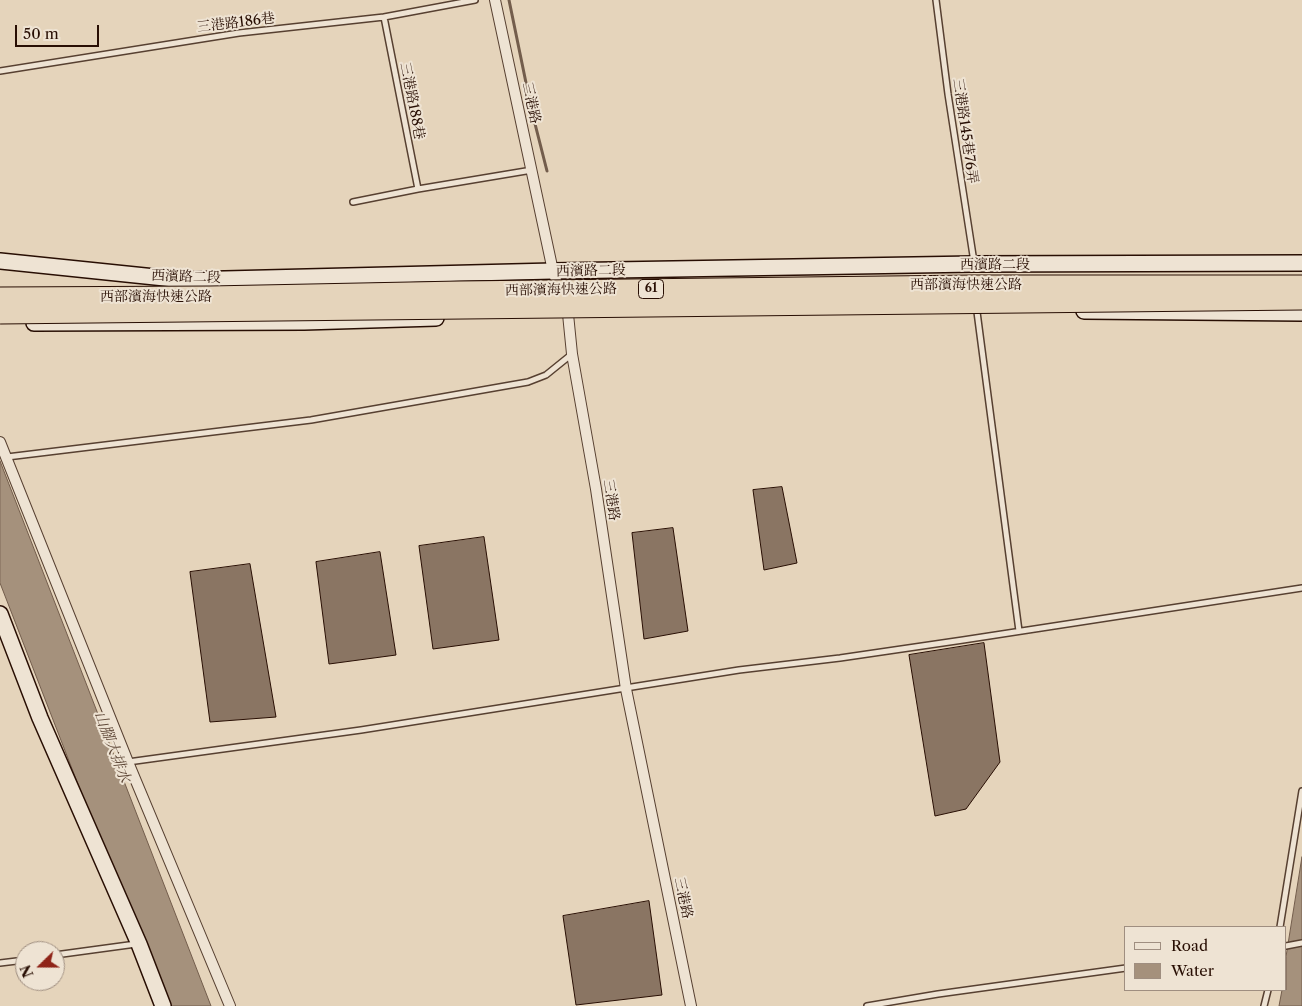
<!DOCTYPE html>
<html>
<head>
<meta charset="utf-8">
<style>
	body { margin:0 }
	#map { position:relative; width:1302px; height:1006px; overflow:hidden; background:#e5d4bb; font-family:"Libre Caslon Text",serif }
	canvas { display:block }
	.legend { position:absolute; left:1124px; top:926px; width:162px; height:65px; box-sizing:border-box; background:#eee3d3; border:1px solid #9f8e80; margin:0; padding:6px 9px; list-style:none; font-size:15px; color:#280e03 }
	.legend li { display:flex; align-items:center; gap:10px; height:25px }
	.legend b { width:25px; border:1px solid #9f8e80 }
	.north { position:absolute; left:15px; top:941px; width:50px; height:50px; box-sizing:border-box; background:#eee3d3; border:1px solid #9f8e80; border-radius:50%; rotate:248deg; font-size:14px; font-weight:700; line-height:20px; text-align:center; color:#280e03 }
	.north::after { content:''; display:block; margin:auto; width:18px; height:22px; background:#8f2418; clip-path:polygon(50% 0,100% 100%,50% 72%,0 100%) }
	.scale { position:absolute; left:15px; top:25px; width:84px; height:22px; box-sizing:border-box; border:2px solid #280e03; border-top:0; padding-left:6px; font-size:15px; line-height:18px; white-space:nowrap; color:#280e03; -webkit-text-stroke:4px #eee3d3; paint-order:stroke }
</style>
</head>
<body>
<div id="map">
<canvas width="1302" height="1006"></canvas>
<ul class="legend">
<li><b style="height:6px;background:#eee3d3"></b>Road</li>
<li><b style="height:14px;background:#a5917c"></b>Water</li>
</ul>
<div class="north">N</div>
<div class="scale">50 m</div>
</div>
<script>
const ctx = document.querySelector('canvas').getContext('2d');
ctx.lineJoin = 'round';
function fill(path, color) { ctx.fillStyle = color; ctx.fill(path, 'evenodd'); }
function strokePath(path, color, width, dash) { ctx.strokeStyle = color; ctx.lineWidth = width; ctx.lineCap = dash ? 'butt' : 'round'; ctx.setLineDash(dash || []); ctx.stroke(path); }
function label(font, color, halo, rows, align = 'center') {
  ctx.font = font + ' "Libre Caslon Text","Noto Serif TC",serif'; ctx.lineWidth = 4; ctx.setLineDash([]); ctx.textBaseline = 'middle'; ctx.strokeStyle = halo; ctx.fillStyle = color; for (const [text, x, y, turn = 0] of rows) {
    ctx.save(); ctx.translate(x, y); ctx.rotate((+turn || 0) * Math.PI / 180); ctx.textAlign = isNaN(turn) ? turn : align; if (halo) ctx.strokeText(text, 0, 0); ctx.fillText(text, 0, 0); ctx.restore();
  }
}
const water = new Path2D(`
	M0,461L211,1006H164L0,583Z
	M1302,857V1006H1279L1282,990H1286V957Z`);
fill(water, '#a5917c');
strokePath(water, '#735d4c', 1);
strokePath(new Path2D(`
	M509,0L532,112L547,171`), '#735d4c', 3);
const building = new Path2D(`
	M782,487L797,563L764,570L753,490Z
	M673,528L688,631L644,639L632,533Z
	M484,537L499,640L433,649L419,546Z
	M380,552L396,655L329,664L316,562Z
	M250,564L276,717L210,722L190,572Z
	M984,643L1000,762L966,809L935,816L909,655Z
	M649,901L662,995L576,1005L563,916Z`);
fill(building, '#8a7563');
strokePath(building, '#280e03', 1);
const lane = new Path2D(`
	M936,0L948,94L974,262
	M384,17L418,189
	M0,71L239,33L384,17L475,0
	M353,202L418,189L532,170
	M977,312L1019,631
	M7,457L311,420L528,382L546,375L572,354
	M128,762L361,730L739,670L840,658L963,640L1302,588
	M1280,927L1302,791
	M1286,946L1302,943
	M55,955L136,944
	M0,963L25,960
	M867,1006L938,994L1126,968
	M1264,1006L1268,990`);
const street = new Path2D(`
	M495,0L553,271L560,292
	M565,305L568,314L572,354L596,489L626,689L691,1006
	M0,442L128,762L230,1006`);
const secondary = new Path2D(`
	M0,261L184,280L553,271L974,264L1302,263
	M1084,311L1302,313
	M34,323L304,322L436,318
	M0,614L40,718L139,944L163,1006`);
strokePath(lane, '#574031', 8);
strokePath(street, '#574031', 12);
strokePath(secondary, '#280e03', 18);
strokePath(lane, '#eee3d3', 5);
strokePath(street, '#eee3d3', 10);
strokePath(secondary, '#eee3d3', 15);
const highwayBridge = new Path2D(`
	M0,297L210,296L460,291L972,285H1302
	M0,314L1302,300`);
strokePath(highwayBridge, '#280e03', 21, []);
strokePath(highwayBridge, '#e5d4bb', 19);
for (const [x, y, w] of [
	[651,289,25]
]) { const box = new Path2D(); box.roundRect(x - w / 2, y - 9.5, w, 19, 4); ctx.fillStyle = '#eee3d3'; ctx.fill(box); strokePath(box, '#280e03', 1); }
label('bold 12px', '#280e03', null, [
	["61",651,289]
]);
label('14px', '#280e03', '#eee3d3', [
	["三港路186巷",236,23,-7],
	["三港路188巷",412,101,79],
	["三港路",531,103,78],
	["三港路145巷76弄",965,131,82],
	["西濱路二段",995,265],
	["西濱路二段",591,271,-1],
	["西濱路二段",186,277,2],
	["西部濱海快速公路",966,285],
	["西部濱海快速公路",561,290,-1],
	["西部濱海快速公路",156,297],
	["三港路",611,500,81],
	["三港路",683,898,78]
]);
label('italic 15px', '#604939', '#eee3d3', [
	["山腳大排水",112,747,69]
]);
</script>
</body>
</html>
